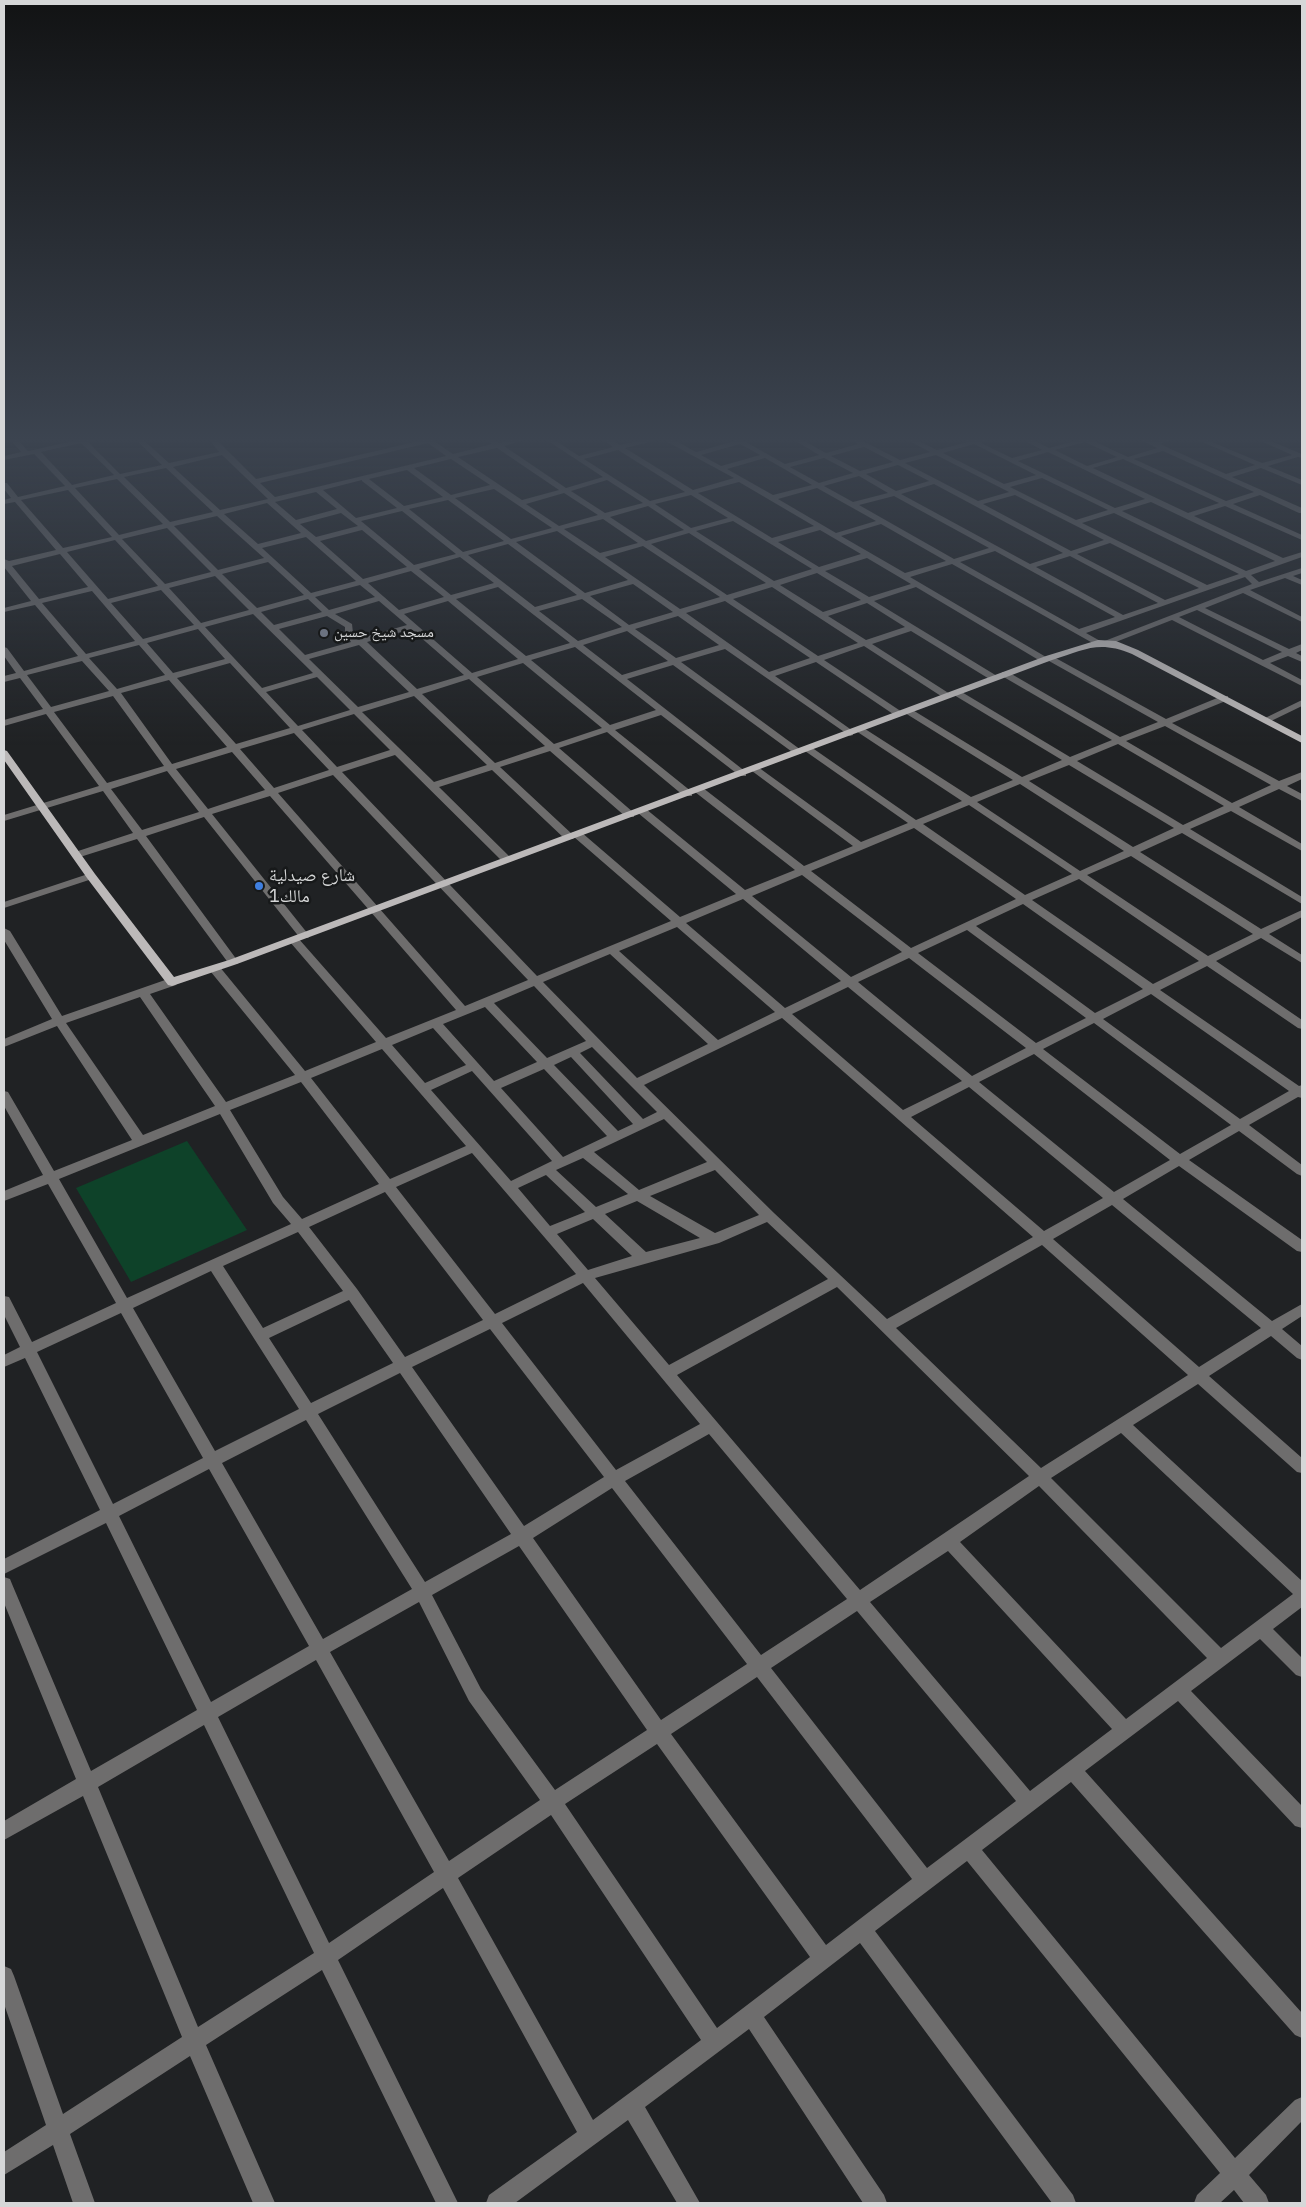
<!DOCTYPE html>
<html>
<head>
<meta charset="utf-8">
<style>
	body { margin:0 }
	#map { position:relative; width:1306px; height:2207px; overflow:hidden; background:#202224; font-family:"IBM Plex Sans",sans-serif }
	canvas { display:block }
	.frame { position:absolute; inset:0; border:5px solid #d6d7d8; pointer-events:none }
</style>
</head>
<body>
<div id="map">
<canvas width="1306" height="2207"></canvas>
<div class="frame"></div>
</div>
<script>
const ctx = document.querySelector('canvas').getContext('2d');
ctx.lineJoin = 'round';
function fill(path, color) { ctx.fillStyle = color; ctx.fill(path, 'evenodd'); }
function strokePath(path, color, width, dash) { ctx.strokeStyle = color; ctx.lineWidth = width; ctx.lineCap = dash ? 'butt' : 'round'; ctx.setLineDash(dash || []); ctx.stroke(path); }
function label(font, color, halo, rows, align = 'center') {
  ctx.font = font + ' "IBM Plex Sans","Noto Naskh Arabic",sans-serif'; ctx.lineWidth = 5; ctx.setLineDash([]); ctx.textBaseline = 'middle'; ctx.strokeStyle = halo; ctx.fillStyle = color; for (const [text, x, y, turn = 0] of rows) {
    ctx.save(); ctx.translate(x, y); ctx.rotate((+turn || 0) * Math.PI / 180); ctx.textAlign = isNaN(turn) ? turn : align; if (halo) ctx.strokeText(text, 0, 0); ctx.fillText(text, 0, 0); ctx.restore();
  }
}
fill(new Path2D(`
	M187,1141L247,1230L131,1282L76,1188Z`), '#0e4229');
fill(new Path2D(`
	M8,437H15L28,451L78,440L76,437H104L88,442L120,474L162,465L133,437H140L169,463L219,452L207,437H214L256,479L423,440L420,437H428L453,454L492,444L483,437H491L499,443L523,437H535L504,446L566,488L603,477L542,437H550L579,456L613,447L599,437H607L620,445L654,437H669L696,452L735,441L729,437H737L785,464L819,455L789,437H797L826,453L858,444L847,437H855L900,460L930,452L902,437H910L937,450L968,442L961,437H970L975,440L996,437L981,443L1012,458L1042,450L1018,437H1027L1049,448L1079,440L1076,437H1085L1128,457L1157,448L1135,437H1144L1154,441L1168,437H1178L1160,444L1226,474L1255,465L1191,437H1200L1262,463L1292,455L1252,437H1261L1302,454V458L1298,457L1268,466L1302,480V485L1261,468L1232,477L1302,508V513H1299L1260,495L1233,504L1302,535V540L1225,506L1194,516L1283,558L1302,552V557L1251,575L1259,582L1302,568V573L1293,576L1302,580V585L1285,578L1250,590L1302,617V622L1243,593L1205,608L1289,649L1302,644V650L1296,653L1302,656V662L1288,656L1270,663L1302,680V686L1172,620L1108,645L1098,646L952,564L910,577L1046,657L1052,656L1166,719L1222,696H1228V700L1172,723L1279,781L1302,772V779L1287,786L1302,794V801L1279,789L1239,807L1302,844V851L1231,811L1190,829L1302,897V904L1182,833L1140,852L1261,929L1302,910V917L1269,934L1302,955V963L1261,938L1216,961L1302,1020V1029L1298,1028L1207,966L1160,990L1299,1086L1302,1085V1098L1298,1097L1249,1125L1302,1165V1176L1297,1174L1239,1131L1189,1160L1302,1240V1252L1297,1251L1179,1166L1123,1199L1272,1321L1302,1304V1316L1282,1329L1302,1346V1360L1297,1358L1271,1336L1209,1376L1302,1458V1473L1297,1472L1198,1384L1133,1425L1302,1581V1607L1273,1629L1302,1658V1677L1296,1675L1260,1639L1191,1691L1302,1806V1828L1295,1826L1178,1701L1085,1771L1302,2013V2038L1295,2035L1071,1782L982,1850L1235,2158L1295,2100L1302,2097V2121L1249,2175L1266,2195L1269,2203H1244L1234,2190L1220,2203H1194L1197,2195L1220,2173L967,1861L875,1931L1073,2195L1076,2203H1052L860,1943L764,2017L884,2195L887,2203H863L749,2029L645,2107L700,2203H677L628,2120L515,2203H486L489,2195L577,2132L443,1888L338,1960L458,2203H436L322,1970L206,2045L275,2203H253L190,2056L70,2134L95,2203H73L53,2145L4,2175V2152L46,2125L4,2004V1966L11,1969L14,1976L63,2114L182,2037L83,1796L4,1840V1821L76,1779L4,1603V1577L10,1579L12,1584L91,1771L197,1710L106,1523L4,1574V1559L100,1510L25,1358L4,1367V1355L20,1347L4,1315V1296L9,1297L32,1342L116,1303L48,1184L4,1201V1191L43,1175L4,1106V1091L8,1092L54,1171L132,1140L57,1026L4,1047V1039L52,1019L4,940V928L10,931L62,1016L168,979H176L178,982L176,985L150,994L226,1102L295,1075L211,972L209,969L211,966H219L305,1071L376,1042L290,942L288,940L290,938H298L386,1038L456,1010L270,796L212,814L308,934L310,936L308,938H300L204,817L146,836L237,960L239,962L237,964H229L137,839L80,857H72V853L133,833L103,791L4,821V815L99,786L46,714L4,726V720L43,709L20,678L4,682V676L16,673L4,656V647L7,648L24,671L78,656L35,605L4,612V608L31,601L4,567V559L9,561L56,550L15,502L4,504V500L11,498L4,489V483H7L18,497L65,486L34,454L4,460V456L21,452ZM662,439L734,478L693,490L625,448ZM1085,442L1117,457L1087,466L1055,450ZM81,443L114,475L72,485L41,452ZM428,443L446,456L275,497L260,483ZM740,444L760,455L721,466L701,455ZM974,444L1036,475L1004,484L943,453ZM864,447L893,462L860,471L831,456ZM497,448L559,490L522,500L458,457ZM618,450L685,492L650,501L584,459ZM1163,451L1254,492L1226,501L1134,459ZM1048,452L1145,499L1115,508L1018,461ZM222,455L268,499L220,510L173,467ZM936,455L1009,492L978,501L905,463ZM765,458L812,485L773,495L727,469ZM824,458L853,473L819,483L790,467ZM451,459L490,485L451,495L414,468ZM1123,459L1219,503L1188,513L1093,468ZM898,465L929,481L896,491L866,474ZM166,468L213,512L170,522L124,477ZM407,470L443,497L404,506L369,479ZM859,476L888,493L853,502L824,486ZM1042,478L1108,510L1076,520L1010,487ZM117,479L163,524L119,535L75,488ZM362,480V481L397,508L356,518L323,490ZM607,480L643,503L605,513L571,491ZM739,482L814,526L772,538L698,493ZM934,484L1063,553L1030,564L901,494ZM817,488L876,521L836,533L778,499ZM494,489L552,528L511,539L455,498ZM68,490L112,537L63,548L21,500ZM316,492L337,509L296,520L275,502ZM564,493L598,515L559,526L526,504ZM691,495L728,518L691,528L655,504ZM1015,495L1104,540L1071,551L983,504ZM894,496L989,548L954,559L859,505ZM448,500L504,541L463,552L409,509ZM1151,502L1275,561L1246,571L1122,511ZM267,503L301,533L258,544L224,514ZM648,506L684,530L646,541L610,517ZM402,511L456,554L414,565L361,521ZM341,513L358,526L316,537L300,524ZM1114,513L1239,574L1207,585L1082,523ZM217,516L264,558L218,570L174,526ZM603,519L638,543L600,553L564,529ZM733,521L812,569L774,581L696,531ZM881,524L946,561L905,573L841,536ZM167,528L211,572L165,584L122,539ZM362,530L407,567L363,579L320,541ZM820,530L861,554L819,567L778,542ZM557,531L628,580L585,593L516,542ZM689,533L766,583L727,595L651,544ZM306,537L356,581L311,593L262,548ZM115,540L158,586L108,599L67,552ZM1110,543L1199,588L1165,600L1077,554ZM508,544L577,595L535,607L468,555ZM643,546L720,597L680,609L605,557ZM995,551L1115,617L1079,629L960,562ZM60,554L88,587L39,599L12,566ZM1070,556L1158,603L1123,615L1036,567ZM460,557L494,583L451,595L419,569ZM867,558L911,584L869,597L825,571ZM268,562L304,595L257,608L222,574ZM411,571L444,597L399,610L368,583ZM817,573L861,600L823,612L780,585ZM215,576L249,610L201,623L169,588ZM1245,577L1252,584L1102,642L1086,633ZM633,584L673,612L629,625L590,596ZM360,585L375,597L329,610L315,597ZM498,587L570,643L526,656L456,599ZM772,587L858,643L818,656L733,599ZM916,587L1042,662L1049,661L1158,722L1120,737L1008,672H1002V676L1112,740L1070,757L960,691H954V695L1062,760L1022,777L911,709H905V713L1013,780L971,797L862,727H856V731L962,801L916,820L811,747H805V751L908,823L861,842L758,767H752V771L853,846L804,866L703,788H695V792L795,870L745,890L646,809H638V813L736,894L680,917L581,832H573L572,834L500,767L550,751L626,817H634V813L559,748L607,732L684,796H692V792L615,730L661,715L740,776H746V772L627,679L673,665L795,754H801V750L681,662L725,649L850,736L853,735V731L775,676L816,662L896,716H902V712L824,660L864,646L944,698H950V694L872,644L911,631L991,680H997V676L874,601ZM161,590L194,625L143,639L111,603ZM92,591L135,641L86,654L42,603ZM308,599L322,612L274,625L261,612ZM582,599L622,627L578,641L539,611ZM379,601L407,625L358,639L353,633L352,624L335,614ZM448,601L518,659L472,673L404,614ZM725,601L810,658L769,672L686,613ZM867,603L905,627L866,640L828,616ZM1197,610L1282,652L1263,660L1179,617ZM253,614L313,673L262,688L205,627ZM327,616L345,627V633L351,642L305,655L279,629ZM678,616L719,645L676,658L635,629ZM198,629L225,659L173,673L147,643ZM411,629L464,675L417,689L367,642ZM627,631L668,661L622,675L583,645ZM139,645L165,675L117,689L89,658ZM359,645L409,692L358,707L309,659ZM575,647L656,710L610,725L531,660ZM82,661L109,691L51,707L27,675ZM230,663L290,728L236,744L177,678ZM523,663L602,728L554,744L477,677ZM317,677L350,710L298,726L266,692ZM469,679L545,746L495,763L422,694ZM169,680L227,747L172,764L121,693ZM113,696L164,766L107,783L54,712ZM414,696L487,765L434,782L362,712ZM354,714L390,750L337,767L302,730ZM1165,726L1271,785L1232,803L1126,741ZM294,733L329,770L274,788L240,749ZM1118,744L1224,806L1183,825L1077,761ZM232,752L265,790L208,809L176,769ZM395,755L503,862H511V858L439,787L492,770L565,839H573L574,837L671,921L537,976L342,772ZM1069,765L1174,828L1133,847L1029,781ZM167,771L199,812L142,830L111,789ZM333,775L528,980L465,1006L278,793ZM1020,784L1124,851L1080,871L977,802ZM969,805L1072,874L1025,895L923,824ZM914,828L1016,899L911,948L811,871ZM1131,856L1253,934L1208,956L1087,875ZM802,875L902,952L851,977L752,896ZM1079,879L1199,961L1153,984L1032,900ZM743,899L841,981L785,1008L686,923ZM1023,904L1143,989L1095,1013L976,926ZM677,927L775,1012L718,1040L619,951ZM967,930L1086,1018L1036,1043L918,953ZM610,954L708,1044L637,1078L543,982ZM909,958L1026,1048L972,1076L858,982ZM534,986L586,1041L547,1058L494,1003ZM848,987L962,1081L903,1110L792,1014ZM1151,994L1289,1091L1240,1119L1103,1019ZM140,997L215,1106L143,1135L66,1023ZM485,1007L537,1062L494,1081L443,1024ZM782,1018L1033,1237L887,1319L774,1213L644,1085ZM1094,1023L1231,1125L1180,1154L1043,1049ZM433,1028L466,1065L425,1083L392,1045ZM592,1047L657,1112L643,1119L580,1053ZM382,1049L466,1146L390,1179L311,1078ZM1034,1054L1170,1160L1114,1192L979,1082ZM571,1057L633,1124L618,1131L554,1065ZM544,1069L607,1136L563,1157L501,1088ZM472,1071L552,1161L511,1181L431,1090ZM301,1082L379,1184L302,1219L283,1197L230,1110ZM969,1087L1103,1198L1044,1231L911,1117ZM220,1114L273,1203L291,1224L127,1298L59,1179ZM664,1119L707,1162L639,1190L594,1152ZM472,1153L576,1274L495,1314L396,1187ZM583,1158L628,1194L596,1207L556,1170ZM715,1170L759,1215L715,1233L650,1196ZM546,1175L585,1212L550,1226L518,1188ZM385,1192L483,1320L405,1357L357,1289L309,1227ZM637,1201L700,1238L646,1252L605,1214ZM1112,1205L1261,1328L1199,1367L1053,1239ZM593,1219L632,1256L588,1270L557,1234ZM767,1222L828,1279L669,1365L595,1278L719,1243ZM298,1232L343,1291L263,1328L223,1266ZM1042,1245L1188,1375L1041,1468L896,1328ZM211,1271L299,1409L215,1451L133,1308ZM583,1283L700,1424L616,1470L502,1323ZM837,1287L1029,1476L860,1590L677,1375ZM349,1300L393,1363L311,1403L269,1338ZM121,1313L203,1458L113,1504L37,1352ZM490,1329L604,1477L524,1526L412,1367ZM400,1373L511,1534L425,1582L318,1414ZM306,1420L412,1589L323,1639L222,1463ZM1121,1433L1293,1594L1221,1648L1051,1478ZM709,1434L847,1599L761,1655L625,1481ZM209,1469L309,1646L211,1702L119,1516ZM1039,1486L1207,1658L1126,1719L960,1542ZM612,1488L747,1664L661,1720L533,1538ZM519,1546L647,1730L555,1790L481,1689L432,1595ZM948,1551L1112,1729L1030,1791L870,1602ZM419,1602L469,1701L540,1800L449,1861L330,1652ZM857,1611L1016,1801L927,1868L771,1668ZM316,1660L434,1872L329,1943L218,1717ZM757,1677L912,1879L826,1945L671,1734ZM204,1725L314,1953L198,2027L98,1787ZM657,1744L810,1957L717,2028L565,1804ZM551,1815L701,2040L593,2120L458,1878Z
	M1302,700V706L1269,722H1263L1261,720Z
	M91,873L96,876L95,878L4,908V902Z`), '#6e6d6d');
fill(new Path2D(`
	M1098,640L1116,641L1138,650L1302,736V743L1132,654C1098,640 1085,650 1052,660L237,964L172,986L168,985L87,878L4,760V750L7,751L95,874L174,977L229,960L1046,656Z`), '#bcb9b9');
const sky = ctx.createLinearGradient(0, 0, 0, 746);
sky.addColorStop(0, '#121314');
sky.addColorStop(0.59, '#3c4450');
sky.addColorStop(1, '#3c445000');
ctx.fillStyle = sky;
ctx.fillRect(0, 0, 1306, 746);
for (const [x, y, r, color] of [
	[324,633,5,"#6b7280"],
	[259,886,5,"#3f7fe0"]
]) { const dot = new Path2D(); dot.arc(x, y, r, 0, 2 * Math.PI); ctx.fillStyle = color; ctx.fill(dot); strokePath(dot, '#17191a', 2); }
label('15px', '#d6d7d8', '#17191a', [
	["مسجد شيخ حسين",334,633]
], 'left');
label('18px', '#d6d7d8', '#17191a', [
	["شارع صيدلية",269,876],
	["مالك1",269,897]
], 'left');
</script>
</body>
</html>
